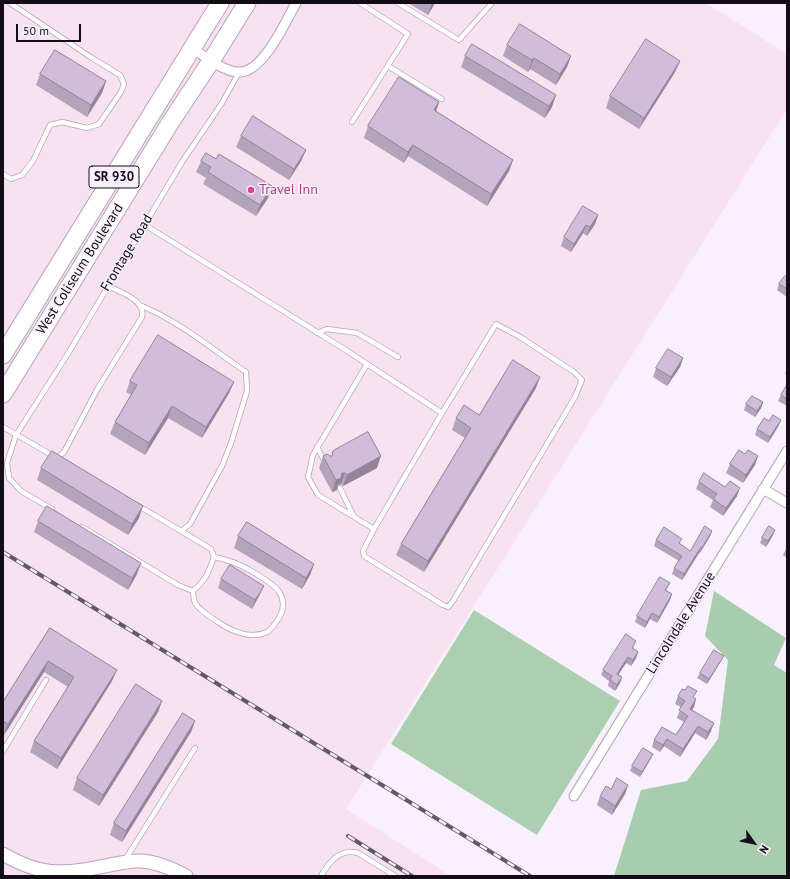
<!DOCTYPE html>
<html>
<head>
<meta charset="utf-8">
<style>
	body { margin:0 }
	#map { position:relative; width:790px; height:879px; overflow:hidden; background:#f8f0fd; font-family:"PT Sans",sans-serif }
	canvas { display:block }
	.frame { position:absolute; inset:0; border:4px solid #140d17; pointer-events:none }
	.north { position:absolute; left:734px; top:823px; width:40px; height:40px; -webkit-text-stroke:3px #f8f0fd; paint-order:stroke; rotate:123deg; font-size:11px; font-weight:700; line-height:16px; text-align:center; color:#140d17 }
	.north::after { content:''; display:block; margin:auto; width:14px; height:18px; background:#140d17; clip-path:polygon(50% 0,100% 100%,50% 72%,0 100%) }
	.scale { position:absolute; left:16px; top:24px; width:65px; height:18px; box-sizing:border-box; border:2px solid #140d17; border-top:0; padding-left:5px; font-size:12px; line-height:14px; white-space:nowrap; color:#140d17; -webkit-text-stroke:3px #f8f0fd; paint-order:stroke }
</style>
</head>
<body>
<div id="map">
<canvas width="790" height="879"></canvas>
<div class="frame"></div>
<div class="north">N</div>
<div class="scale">50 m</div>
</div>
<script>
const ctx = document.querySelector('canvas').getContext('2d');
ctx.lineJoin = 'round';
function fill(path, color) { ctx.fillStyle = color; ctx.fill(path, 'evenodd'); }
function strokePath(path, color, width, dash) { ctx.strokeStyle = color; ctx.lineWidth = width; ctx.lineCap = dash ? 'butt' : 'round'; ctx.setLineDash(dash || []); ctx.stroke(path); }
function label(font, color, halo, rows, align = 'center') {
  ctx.font = font + ' "PT Sans",sans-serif'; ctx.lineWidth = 3; ctx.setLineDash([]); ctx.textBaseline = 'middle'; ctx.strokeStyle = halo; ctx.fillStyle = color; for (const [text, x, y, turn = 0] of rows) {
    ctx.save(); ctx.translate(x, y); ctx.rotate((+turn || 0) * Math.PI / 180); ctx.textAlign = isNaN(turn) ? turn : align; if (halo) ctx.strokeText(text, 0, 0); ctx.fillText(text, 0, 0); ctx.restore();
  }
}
fill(new Path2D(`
	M3,3H706L787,54V109L346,809L451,876H3Z`), '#f9e2ef');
fill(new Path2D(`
	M474,610L620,701L537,835L391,744Z`), '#accfb2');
fill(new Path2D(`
	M714,591L786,638L774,665L787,673V876H614L641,790L687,781L718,739L728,660L705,636Z`), '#a8cdae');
const lane = new Path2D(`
	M398,3L459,40L492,3
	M388,66L442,99
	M352,122L408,34L360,3
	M3,174L11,179L22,175L33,161L50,125L62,122L87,128L99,124L121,92L124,84L120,75L92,58L10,3
	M145,225L341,347L442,413
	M496,324L520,337L574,372L582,380L575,397L453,601L448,607L443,605L364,556L363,551L374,529L442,413Z
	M317,333L327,329L357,333L398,357
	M367,364L313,455L308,477L318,495L374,529
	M3,427L57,458L64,452L98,388L142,317C146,300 120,292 108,286
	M317,447L325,462
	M340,488L353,515
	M137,505L181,531L190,524L222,466L231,443L247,391L246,372C212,349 180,322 142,306
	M52,509L21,491L9,478L7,463L16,435L69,352L182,162L222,103L239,72
	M82,527L178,585L193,591C205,582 209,571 214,557L211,549L181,531
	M193,591C193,594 194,599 195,603C200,611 210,617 218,622C231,631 251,640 267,632C272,629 277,621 280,616C284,609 284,600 280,593C273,582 241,564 229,561C224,559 219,558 214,557
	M3,751L46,680
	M125,860L195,748
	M321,876C329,862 340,848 358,853L395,876`);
const street = new Path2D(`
	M192,48C204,56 224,72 239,72C263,73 286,21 296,3
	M763,489L787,503
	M574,796L787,451`);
const secondary = new Path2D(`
	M3,854C39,875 60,875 100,867C112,865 125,861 137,861C153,860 171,868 186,876`);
const highway = new Path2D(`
	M3,355L220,3
	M3,394L172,120L211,61L247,3`);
strokePath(lane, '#b5a2bf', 6);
strokePath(street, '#b5a2bf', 11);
strokePath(secondary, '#b5a2bf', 15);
strokePath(highway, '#b5a2bf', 19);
strokePath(lane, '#fff', 4.5);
strokePath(street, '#fff', 9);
strokePath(secondary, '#fff', 13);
strokePath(highway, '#fff', 17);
const rail = new Path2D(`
	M3,552L530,876
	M348,836L412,876`);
strokePath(rail, '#615a65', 4);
strokePath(rail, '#f8f0fd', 2.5, [8]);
fill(new Path2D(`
	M408,3H435L428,15Z
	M507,45L571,56L567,67L556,85L530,69L528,72L503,56Z
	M465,56L552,107L545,118L461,67Z
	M680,61L675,72L639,129L606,108L610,96Z
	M40,74L106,81L102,93L87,117L36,85Z
	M439,102L436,111L513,160L509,171L487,206L408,156L404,163L364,138L368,126Z
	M241,136L306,150L301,161L289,180L236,147Z
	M201,161L268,198L256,216L203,184L206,178L196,172Z
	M598,215L595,224L587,236L583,233L571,252L561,246L564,237Z
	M787,277V297L777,290L779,284Z
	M683,358L680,367L667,386L653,377L656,368Z
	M787,369V375L785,374Z
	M130,381L234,382L229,393L202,438L168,418L145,455L110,434L115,422L131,395L126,392Z
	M787,385V406L778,401L781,395Z
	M536,388L424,572L396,555L401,544L465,438L452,430L456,418L479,415Z
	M763,402L761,408L755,417L744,410L746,404Z
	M769,421L779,425L768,443L755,435L757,429Z
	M333,451L377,468L343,486L341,484L338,485L337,490L332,492L319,468L323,456H332Z
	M745,454L755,465L743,483L726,473L730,464Z
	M41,468L139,518L128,535L37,480Z
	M699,482L737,496L723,516L710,507L713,500L696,489Z
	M38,521L137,574L128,590L34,532Z
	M712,531L710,536L700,553H699L682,580L672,574L674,568L679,561L654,546L656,540L680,544L690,551Z
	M773,535L766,547L760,543L762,538Z
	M238,536L314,564L310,575L302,589L234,548Z
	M787,547V558L783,555Z
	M221,579L260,594L252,609L218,588Z
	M670,583L666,590L672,594L670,600L657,623L650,619L645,628L635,622L637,616Z
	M50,628L112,681L57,769L30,752L34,741L68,687L44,672L4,735H3V702Z
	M634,646L633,649L638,652L636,658L631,666L626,663L618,675L620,683L615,691L608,686L609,681L601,675L603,670Z
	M721,661L707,684L697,678L700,673Z
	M678,696L694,698V707L692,710L711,731L706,740L695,733L680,757L664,746L660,752L652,747L654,740L676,735L684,722L677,718L681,707L675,704Z
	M162,701L158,712L99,806L73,790L77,778Z
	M195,721L191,732L122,842L110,835L114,823Z
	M653,754L650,760L640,777L630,771L632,766Z
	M628,785L625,794L612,815L597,805L600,796L611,789Z`), '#b3a3bc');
fill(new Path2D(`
	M432,3H435L428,15Z
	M571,56L567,67L556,85L560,74Z
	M534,58L530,69L528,72L532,60Z
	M680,61L675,72L639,129L644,118Z
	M106,81L102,93L87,117L91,105Z
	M556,95L552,107L545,118L549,106Z
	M439,102L435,114L434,110Z
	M413,145L408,156L404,163L408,152Z
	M306,150L301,161L289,180L294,169Z
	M513,160L509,171L487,206L491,194Z
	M272,186L268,198L256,216L260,205Z
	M598,215L595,224L587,236L590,227Z
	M586,225L583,233L571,252L574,244Z
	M683,358L680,367L667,386L671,377Z
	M540,377L536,388L424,572L428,561Z
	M234,382L229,393L202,438L206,427Z
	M763,402L761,408L755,417L757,411Z
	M172,406L168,418L145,455L149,443Z
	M781,420L779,425L768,443L770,437Z
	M381,456L377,468L343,486L347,475Z
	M758,456L755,465L743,483L746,475Z
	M342,473H345L341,484L338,485L337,490L332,492L336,480Z
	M740,488L737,496L723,516L726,508Z
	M143,506L139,518L128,535L132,524Z
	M775,530L773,535L766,547L768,541Z
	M712,531L710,536L700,553L702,548Z
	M701,547L699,553L682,580L684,574Z
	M141,563L137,574L128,590L132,578Z
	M314,564L310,575L302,589L306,578Z
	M264,586L260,594L252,609L255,600Z
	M672,594L670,600L657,623L659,617Z
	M652,613L650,619L645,628L647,622Z
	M638,652L636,658L631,666L633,660Z
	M724,656L721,661L707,684L709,679Z
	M628,657L626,663L615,680L617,674Z
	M48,661L44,672L4,735L8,724Z
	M117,670L112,681L57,769L61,758Z
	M622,677L620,683L615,691L617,685Z
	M696,699L694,707L688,716L690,709Z
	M162,701L158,712L99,806L103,795Z
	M195,721L191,732L122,842L126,831Z
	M714,723L711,731L706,740L708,732Z
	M698,726L695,733L680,757L683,749Z
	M667,739L664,746L660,752L663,745Z
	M653,754L650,760L640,777L642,772Z
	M628,785L625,794L612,815L615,806Z`), '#928499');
const building = new Path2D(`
	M520,24L571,56L560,74L534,58L532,60L507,45Z
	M646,39L680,61L644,118L610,96Z
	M472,44L556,95L549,106L465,56Z
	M55,50L106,81L91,105L40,74Z
	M399,77L439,102L434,110L513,160L491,194L413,145L408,152L368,126Z
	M253,116L306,150L294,169L241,136Z
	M206,153L216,159L219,154L272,186L260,205L208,172L211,167L201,161Z
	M583,206L598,215L590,227L586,225L574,244L564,237Z
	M785,276L787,277V289L779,284Z
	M158,335L234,382L206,427L172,406L149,443L115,422L137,385L130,381Z
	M668,349L683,358L671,377L656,368Z
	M513,360L540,377L428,561L401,544L471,428L456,418L464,405L479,415Z
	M787,385V399L781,395Z
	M752,396L763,402L757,411L746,404Z
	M773,415L781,420L770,437L757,429L764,418L769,421Z
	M368,432L381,456L347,475L345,473H342L341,478L336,480L323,456L327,454L330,456H332L333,451Z
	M739,450L745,454L748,450L758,456L746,475L730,464Z
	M52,451L143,506L132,524L41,468Z
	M704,473L725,487L730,481L740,488L726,508L713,499L717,494L699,482Z
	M47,506L141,563L132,578L38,521Z
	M247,522L314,564L306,578L238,536Z
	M705,526L712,531L702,548L701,547L684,574L674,568L682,556L656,540L664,527L682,539L679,543L690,551Z
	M769,526L775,530L768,541L762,538Z
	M230,565L264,586L255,600L221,579Z
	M660,577L670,583L665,590L672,594L659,617L652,613L647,622L637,616Z
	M50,628L117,670L61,758L34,741L74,677L48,661L8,724L3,721V702Z
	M626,634L636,641L632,648L638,652L633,660L628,657L617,674L622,677L617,685L610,680L612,676L603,670Z
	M714,650L724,656L709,679L700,673Z
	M136,684L162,701L103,795L77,778Z
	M688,686L697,691L693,697L696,699L690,709L714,723L708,732L698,726L683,749L667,739L663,745L654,740L662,727L676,735L688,716L679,710L685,701L678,696L682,689L685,690Z
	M183,713L195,721L126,831L114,823Z
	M643,748L653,754L642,772L632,766Z
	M617,778L628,785L615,806L600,796L606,786L611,789Z`);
fill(building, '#d0bddb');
strokePath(building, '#928499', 1);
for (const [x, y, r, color] of [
	[251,190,4,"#d1479c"]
]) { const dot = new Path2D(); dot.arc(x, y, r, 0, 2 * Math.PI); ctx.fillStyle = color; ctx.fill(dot); strokePath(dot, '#f8f0fd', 1.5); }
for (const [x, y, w] of [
	[114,177,50]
]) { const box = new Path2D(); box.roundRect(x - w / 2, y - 11, w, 22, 3); ctx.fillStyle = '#f8f0fd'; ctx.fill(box); strokePath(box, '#140d17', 1); }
label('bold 13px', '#140d17', null, [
	["SR 930",114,177]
]);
label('14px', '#b23c85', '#f8f0fd', [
	["Travel Inn",259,190]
], 'left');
label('14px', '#140d17', '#f8f0fd', [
	["Frontage Road",127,253,-59],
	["West Coliseum Boulevard",80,269,-58],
	["Lincolndale Avenue",681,623,-58]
]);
</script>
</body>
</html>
